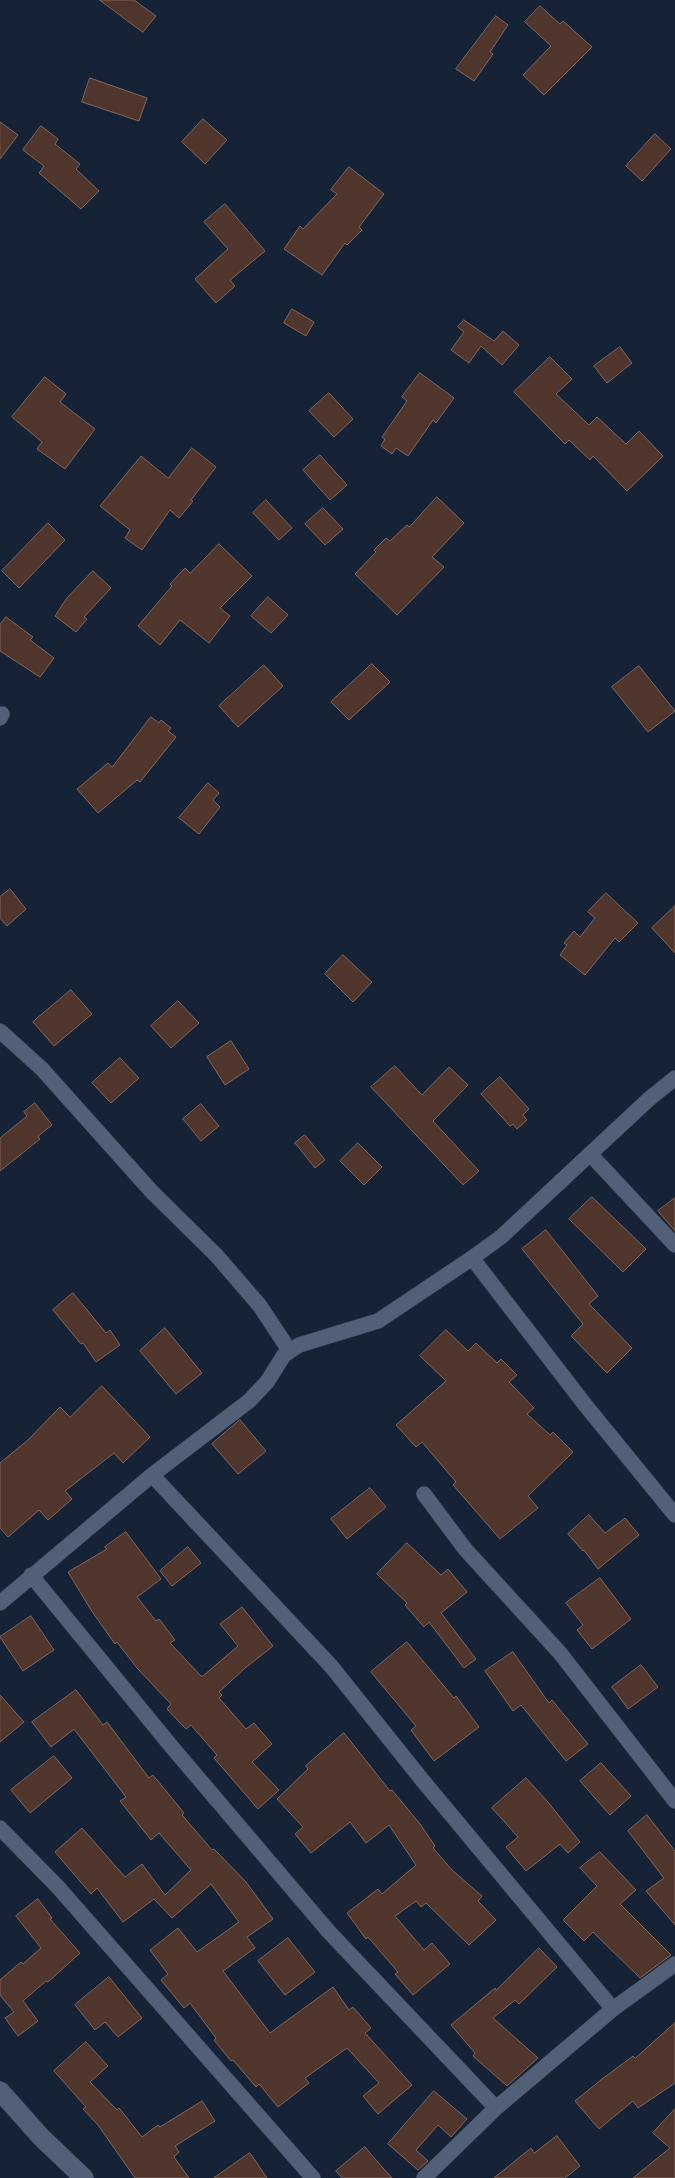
<!DOCTYPE html>
<html>
<head>
<meta charset="utf-8">
<style>
	body { margin:0 }
	canvas { display:block; background:#162336 }
</style>
</head>
<body>
<canvas width="675" height="2178"></canvas>
<script>
const ctx = document.querySelector('canvas').getContext('2d');
ctx.lineJoin = 'round';
function fill(path, color) { ctx.fillStyle = color; ctx.fill(path, 'evenodd'); }
function strokePath(path, color, width, dash) { ctx.strokeStyle = color; ctx.lineWidth = width; ctx.lineCap = dash ? 'butt' : 'round'; ctx.setLineDash(dash || []); ctx.stroke(path); }
const building = new Path2D(`
	M100,0H134L156,16L143,32Z
	M540,6L560,24L563,21L592,47L544,95L523,75L551,46L525,22Z
	M496,16L508,25L490,52L493,54L474,81L456,69Z
	M90,78L147,98L139,121L82,102Z
	M203,119L227,140L205,164L182,142Z
	M0,122L18,135L0,159Z
	M41,126L58,139L55,144L80,164L76,169L99,191L81,209L39,173L44,166L23,150Z
	M655,134L671,149L642,181L626,166Z
	M349,167L384,194L359,227L362,230L347,245L345,243L322,275L284,249L300,226L303,229L337,194L331,190Z
	M225,204L265,251L230,280L235,286L216,303L195,279L228,249L204,222Z
	M292,309L314,322L306,336L284,323Z
	M464,320L494,341L503,331L519,345L502,365L481,346L469,363L451,350L464,332L458,327Z
	M620,347L632,363L607,383L594,366Z
	M550,357L572,379L556,394L589,425L597,417L626,444L639,431L663,456L627,491L593,456L590,460L569,440L565,444L514,392Z
	M420,373L454,398L436,423L433,420L408,456L396,448L392,454L381,446L385,439L382,437L407,401L402,397Z
	M45,377L66,394L60,402L95,429L65,469L37,449L42,442L12,417Z
	M329,393L353,419L334,437L309,411Z
	M192,448L216,467L191,500L193,501L179,518L170,510L142,550L125,538L130,530L100,506L141,456L168,478Z
	M320,455L347,485L330,500L303,470Z
	M437,497L464,523L432,557L444,567L397,615L355,574L376,552L374,550L386,538L390,541L407,525L409,527Z
	M266,500L292,528L279,540L253,513Z
	M323,508L343,529L325,545L305,524Z
	M48,523L65,540L19,588L2,571Z
	M219,544L252,576L220,608L230,616L209,643L180,620L160,645L138,626L172,586L170,584L185,568L190,573Z
	M93,571L111,588L84,617L87,619L76,632L55,616L67,598Z
	M268,597L288,615L271,633L251,616Z
	M6,617L33,637L30,640L54,658L40,677L0,651V625Z
	M372,664L390,682L349,720L331,702Z
	M264,665L283,686L238,727L219,706Z
	M639,666L675,711L648,732L612,687Z
	M151,717L159,723L161,720L171,728L168,731L176,737L140,782L137,780L98,813L77,789L108,763L112,767Z
	M208,783L219,793L213,800L220,807L199,834L179,818Z
	M10,889L26,909L7,926L0,918V897Z
	M606,893L638,923L619,942L615,938L585,975L560,955L567,945L564,943L574,931L580,937L595,918L588,912Z
	M675,906V953L652,928Z
	M343,955L372,982L353,1002L325,974Z
	M71,990L92,1014L54,1046L33,1022Z
	M178,1001L199,1023L171,1048L151,1026Z
	M231,1041L249,1069L225,1085L207,1057Z
	M120,1058L139,1078L111,1103L92,1083Z
	M395,1066L422,1095L449,1067L468,1085L433,1121L479,1171L463,1185L371,1087Z
	M500,1077L529,1109L523,1115L527,1120L517,1129L513,1124L510,1126L481,1094Z
	M35,1103L52,1125L38,1136L40,1139L0,1171V1138L27,1116L24,1112Z
	M201,1104L219,1126L201,1141L183,1119Z
	M305,1135L325,1160L315,1168L295,1143Z
	M358,1143L382,1167L364,1185L340,1161Z
	M592,1197L646,1249L623,1272L569,1219Z
	M675,1198V1231L658,1211Z
	M546,1230L598,1296L589,1304L632,1348L607,1373L571,1336L583,1324L522,1249Z
	M73,1293L106,1333L110,1330L120,1345L96,1362L83,1343L81,1344L53,1310Z
	M165,1328L202,1373L176,1394L140,1351Z
	M446,1330L468,1351L476,1343L497,1363L501,1359L517,1375L509,1382L534,1408L527,1414L550,1435L553,1432L573,1452L528,1496L538,1508L500,1539L453,1485L456,1482L422,1442L416,1447L396,1425L446,1381L420,1356Z
	M102,1386L150,1437L123,1463L114,1453L65,1491L72,1499L48,1520L39,1510L8,1537L0,1528V1463L28,1440L60,1407L70,1417Z
	M240,1420L266,1451L238,1474L212,1444Z
	M370,1488L386,1507L347,1539L331,1519Z
	M589,1515L605,1533L625,1518L639,1535L598,1569L584,1550L583,1551L568,1534Z
	M126,1532L161,1579L137,1597L156,1621L159,1619L175,1640L170,1643L201,1676H203L238,1646L220,1624L242,1607L273,1646L244,1669L219,1692L222,1695L219,1698L246,1729L254,1723L272,1744L252,1762L279,1790L258,1809L214,1758L217,1755L191,1725L186,1729L167,1709L171,1704L137,1668L117,1642L115,1644L91,1610L68,1572L107,1549L105,1547Z
	M407,1543L441,1575L448,1569L467,1592L441,1613L476,1659L464,1668L429,1622L424,1627L405,1605L407,1603L377,1574Z
	M188,1547L201,1563L172,1586L160,1571Z
	M600,1578L631,1619L592,1649L577,1630L583,1625L566,1603Z
	M31,1616L54,1650L23,1671L0,1637Z
	M407,1642L454,1698L456,1696L479,1727L434,1761L411,1730L416,1726L371,1672Z
	M513,1652L549,1703L552,1700L588,1744L566,1761L521,1705L513,1711L485,1671Z
	M641,1665L658,1687L628,1709L612,1687Z
	M76,1690L103,1725L107,1722L149,1778L153,1775L184,1813L182,1815L212,1850L214,1849L246,1882L273,1919L247,1937L255,1948L223,1971L270,2033L333,1987L349,2010L353,2007L371,2028L365,2033L412,2085L378,2114L363,2096L379,2083L347,2048L305,2078L309,2083L278,2107L259,2084L256,2087L233,2060L231,2061L214,2040L216,2038L190,2003L184,2008L161,1980L168,1974L150,1950L178,1928L197,1952L239,1922L211,1884L172,1918L154,1899L123,1922L97,1888L91,1894L55,1852L82,1828L125,1877L142,1864L165,1895L191,1870L159,1833L151,1840L120,1801L126,1797L74,1729L51,1747L32,1722Z
	M0,1695L24,1722L0,1742Z
	M344,1733L390,1791L392,1790L420,1824L435,1846L433,1848L452,1870L482,1896L478,1901L496,1920L469,1945L426,1903L421,1907L416,1901L395,1916L424,1950L432,1943L450,1964L413,1995L395,1974L398,1972L368,1937L366,1939L347,1913L378,1889L382,1894L416,1865L389,1825L366,1843L350,1822L311,1853L295,1834L303,1827L277,1799L308,1769L306,1766Z
	M54,1756L72,1778L30,1813L11,1790Z
	M601,1763L631,1796L610,1815L580,1781Z
	M526,1778L547,1801L580,1842L568,1853L560,1844L526,1871L506,1847L518,1837L492,1808Z
	M647,1815L675,1851V1925L646,1891L664,1878L628,1831Z
	M600,1852L636,1890L620,1904L671,1955L640,1978L593,1932L584,1941L563,1920L597,1886L580,1868Z
	M38,1899L52,1918L50,1919L80,1953L48,1982L46,1981L23,2001L38,2021L18,2036L5,2018L14,2012L0,1995V1980L21,1962L23,1964L41,1948L16,1916Z
	M288,1938L315,1972L285,1995L258,1961Z
	M539,1948L557,1967L519,2004L515,2000L493,2018L538,2058L507,2086L473,2056L475,2053L451,2025L495,1988L496,1990Z
	M109,1977L142,2018L118,2037L105,2022L95,2030L75,2005Z
	M675,2023V2083L638,2108L633,2101L599,2129L575,2101L602,2079L633,2056L635,2058Z
	M86,2042L108,2066L90,2082L117,2110L119,2108L142,2137L158,2125L160,2127L202,2101L215,2121L175,2146L179,2152L174,2157L189,2178H135L98,2125L83,2109L86,2107L54,2071Z
	M434,2091L467,2119L451,2137L438,2125L416,2150L428,2161L418,2170L388,2144Z
	M675,2109V2178H633L670,2148L653,2133Z
	M557,2136L580,2166L565,2178H494L531,2148L534,2153Z
	M365,2147L375,2159L392,2178H342L336,2171Z
	M250,2153L267,2178H214Z`);
fill(building, '#4f352c');
strokePath(building, '#83665c', 1);
const minor = new Path2D(`
	M0,718L2,714
	M0,1031L42,1069L152,1192L216,1255L260,1306L289,1350
	M590,1154L675,1245
	M472,1258L586,1406L675,1515
	M152,1475L331,1666L423,1781L613,2009
	M424,1494L465,1549L560,1653L675,1801
	M31,1575L171,1746L329,1932L496,2108
	M0,1603L152,1475L249,1401L267,1382L284,1355L299,1345L378,1321L472,1258L501,1237L649,1099L675,1078
	M0,1828L57,1886L313,2178
	M424,2178L496,2108L613,2009L675,1964`);
const tertiary = new Path2D(`
	M0,2091L41,2137L84,2178`);
strokePath(minor, '#353e4e', 16);
strokePath(tertiary, '#353e4e', 20);
strokePath(minor, '#516076', 15);
strokePath(tertiary, '#516076', 19);
</script>
</body>
</html>
